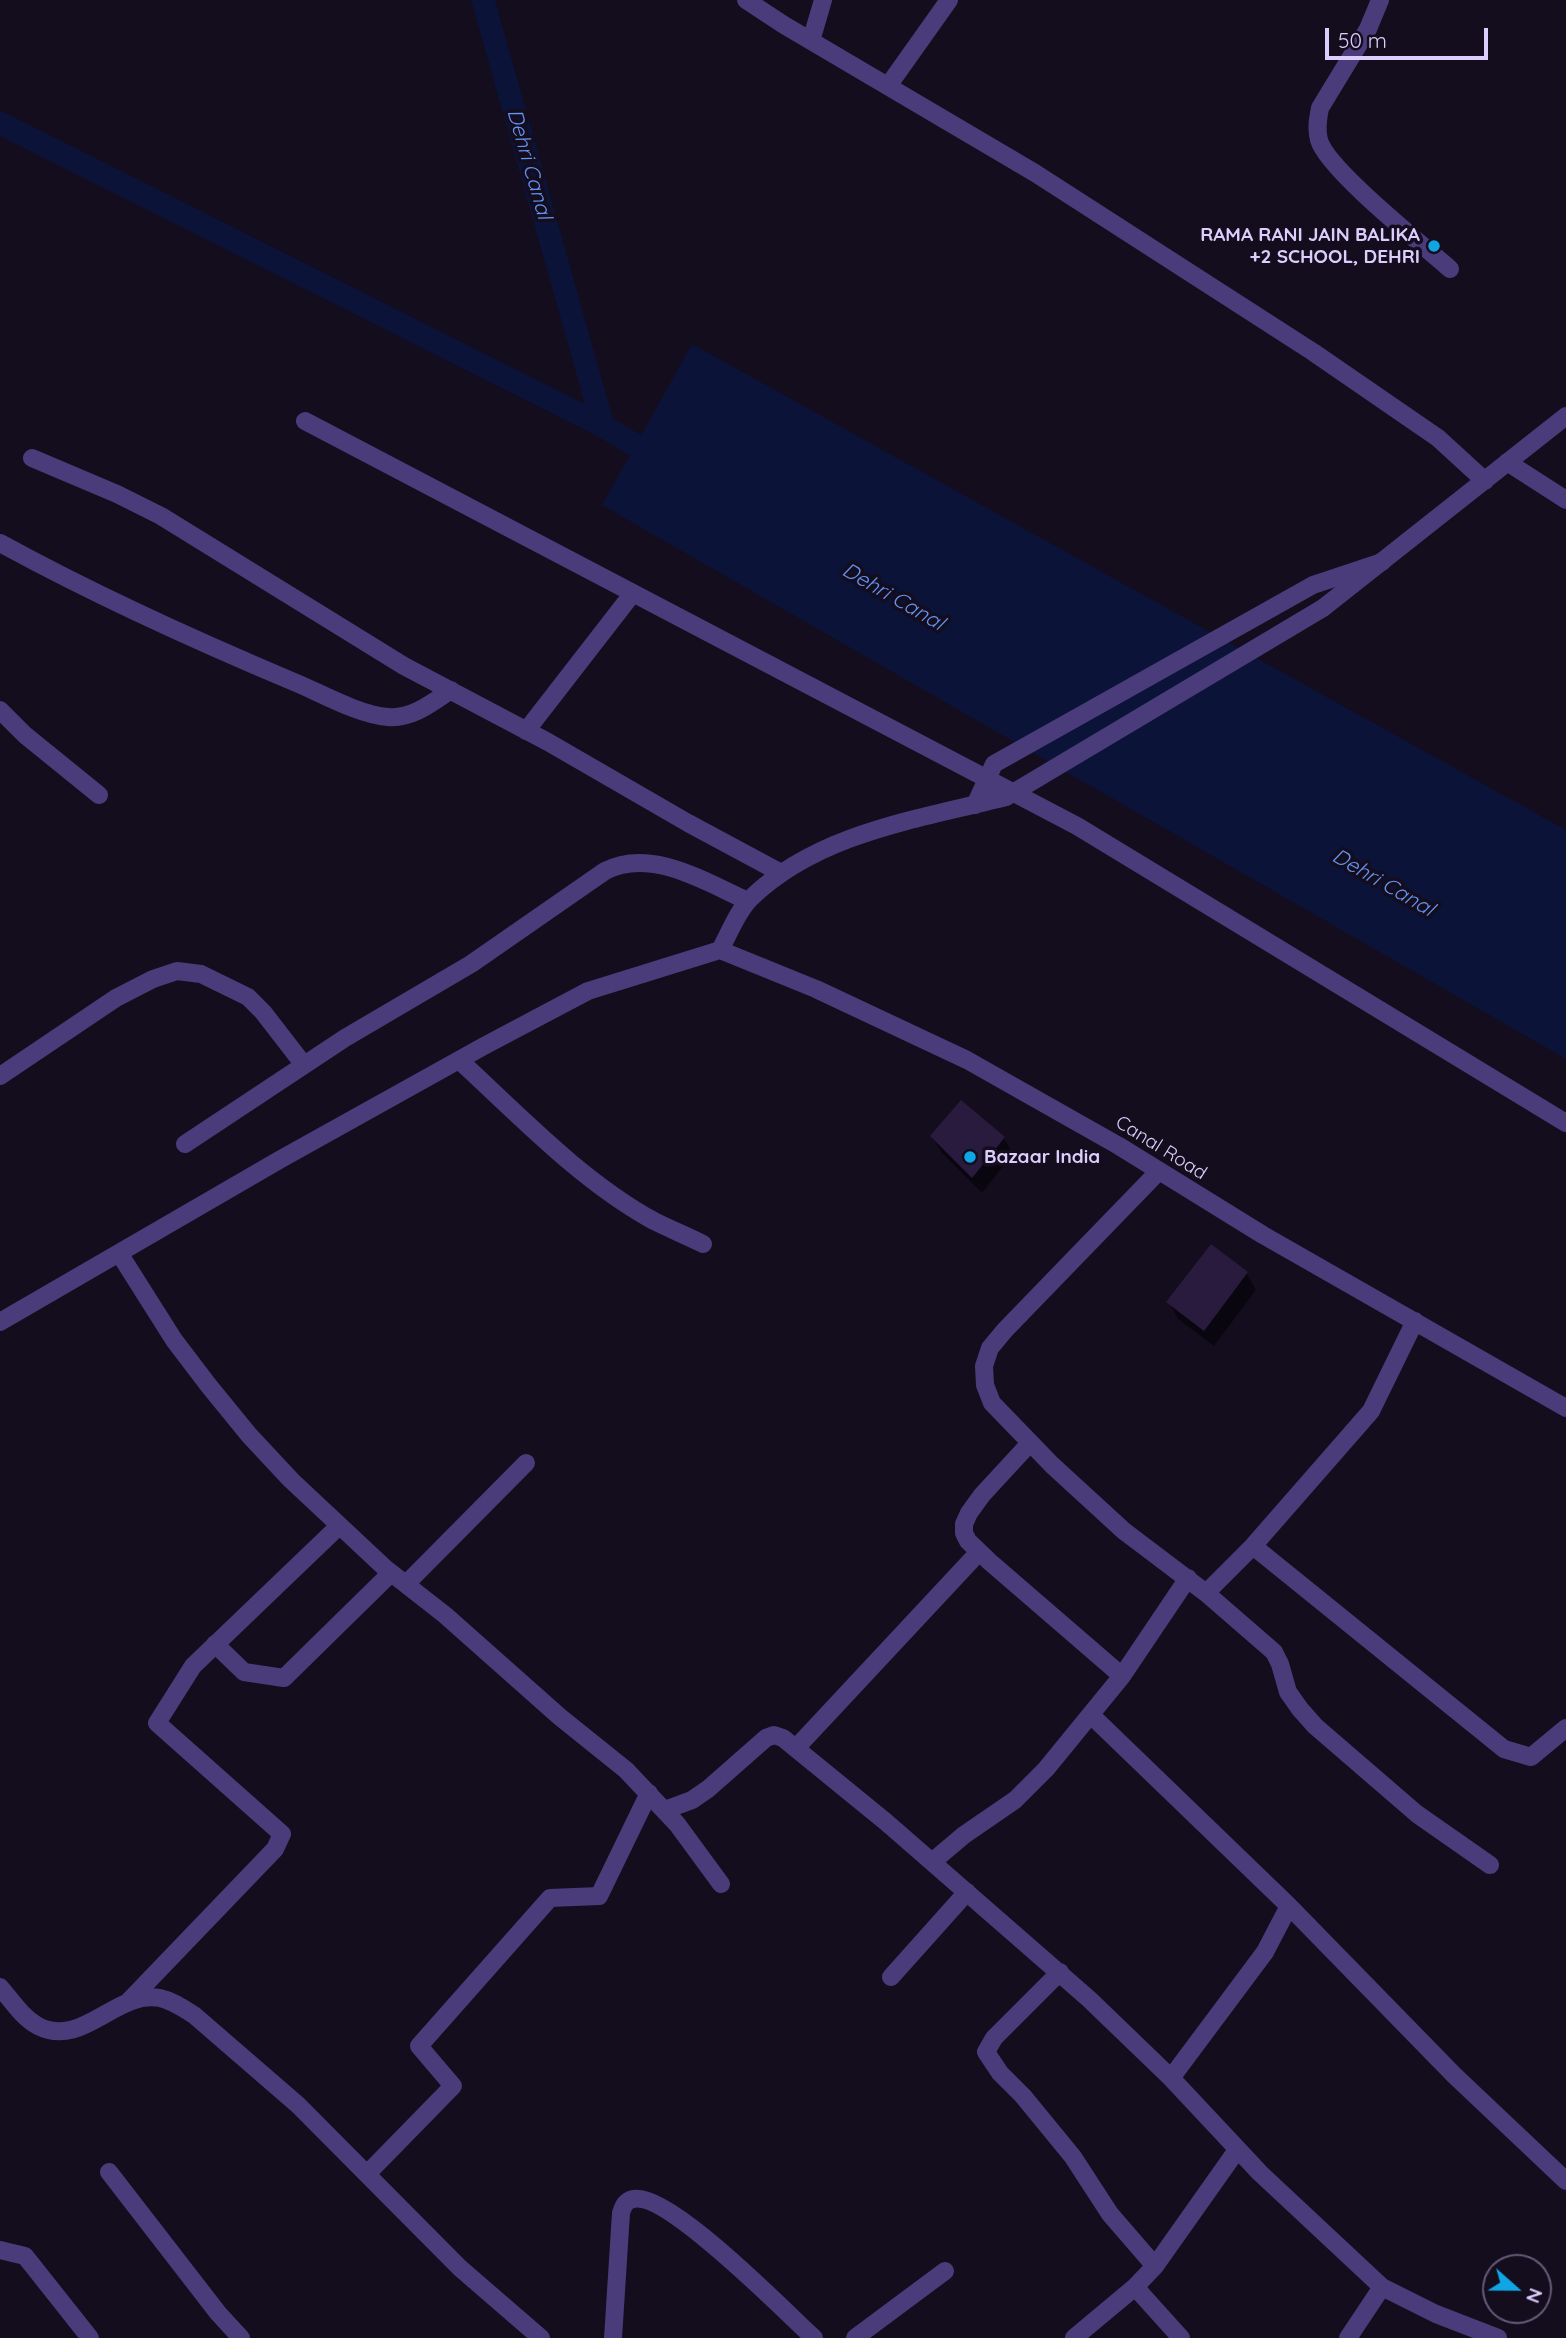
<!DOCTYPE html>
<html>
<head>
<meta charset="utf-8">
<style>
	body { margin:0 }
	#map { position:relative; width:1566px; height:2338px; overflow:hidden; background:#140d1e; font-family:Quicksand,sans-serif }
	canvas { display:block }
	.north { position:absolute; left:1482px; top:2254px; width:70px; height:70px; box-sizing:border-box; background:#140d1e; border:2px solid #645a77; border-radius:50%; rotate:111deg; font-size:19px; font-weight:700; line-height:28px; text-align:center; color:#dccefc }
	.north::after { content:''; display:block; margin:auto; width:24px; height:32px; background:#10a6e5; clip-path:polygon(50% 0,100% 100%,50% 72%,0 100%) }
	.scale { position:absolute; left:1325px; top:28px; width:163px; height:32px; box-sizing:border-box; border:4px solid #dccefc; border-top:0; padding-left:9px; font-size:21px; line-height:24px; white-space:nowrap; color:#dccefc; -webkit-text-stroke:5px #140d1e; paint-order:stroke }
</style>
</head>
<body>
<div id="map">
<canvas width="1566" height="2338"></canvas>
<div class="north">N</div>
<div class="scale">50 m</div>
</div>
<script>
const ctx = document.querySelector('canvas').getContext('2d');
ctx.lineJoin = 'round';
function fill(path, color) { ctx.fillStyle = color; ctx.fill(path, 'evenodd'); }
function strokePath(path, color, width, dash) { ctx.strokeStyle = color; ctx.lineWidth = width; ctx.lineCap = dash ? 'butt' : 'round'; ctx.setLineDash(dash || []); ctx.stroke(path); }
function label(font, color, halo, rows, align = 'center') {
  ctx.font = font + ' Quicksand,sans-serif'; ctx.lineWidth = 7; ctx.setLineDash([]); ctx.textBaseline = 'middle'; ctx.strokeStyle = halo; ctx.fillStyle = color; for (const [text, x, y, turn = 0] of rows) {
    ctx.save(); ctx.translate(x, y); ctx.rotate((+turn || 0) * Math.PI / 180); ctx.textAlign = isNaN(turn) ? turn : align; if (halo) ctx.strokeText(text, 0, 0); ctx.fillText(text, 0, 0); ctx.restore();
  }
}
fill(new Path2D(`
	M692,344L1566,830V1059L602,505Z`), '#0c1338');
fill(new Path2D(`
	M932,1137L1004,1138L1013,1154L982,1193L942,1153Z
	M1211,1246L1247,1274L1256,1290L1214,1346L1178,1319L1169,1302Z`), '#0007');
strokePath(new Path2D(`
	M483,0L603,426L662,461
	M0,123L603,426`), '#0c1338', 23);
fill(new Path2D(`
	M961,1100L1005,1137L972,1178L930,1136Z
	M1211,1244L1248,1272L1204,1331L1166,1302Z`), '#291b3d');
strokePath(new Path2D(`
	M746,0L784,25L1035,173L1313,352L1438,438L1485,481
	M1380,0L1368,29L1320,108C1318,118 1316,129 1319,140C1327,169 1423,245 1450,269
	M811,41L823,0
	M888,86L949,0
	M305,421L1077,826L1566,1123
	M32,458L117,494L161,516L404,666L548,742L688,823L781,873
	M1507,462L1566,500
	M0,543C95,595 194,640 294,682C321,693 359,715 388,717C412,719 432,703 451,690
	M1323,608L1566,416
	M0,710L25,735L99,795
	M526,731L633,593
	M720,950L816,989L967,1060L1119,1146L1263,1235L1566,1408
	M459,1060C520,1116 581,1181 654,1221C670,1229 687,1236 703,1244
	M0,1076L116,998L153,979L177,971L201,974L248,997L263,1012L304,1065
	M185,1144L345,1038L471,964L605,871C651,847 705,882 748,901
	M1159,1171L1005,1330L990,1348L984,1366L985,1385L992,1403L1052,1465L1124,1531L1206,1593L1274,1652L1280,1664L1288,1692L1300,1709L1315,1726L1417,1814L1490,1865
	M119,1253L174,1340L209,1386L249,1435L291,1480L385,1568L445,1615L560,1717L626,1770L677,1824L721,1884
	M0,1322L281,1159L484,1046L588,991L720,950C729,934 737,912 750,899C817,833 919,819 1006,797
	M1030,1443L982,1495L969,1513L964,1524V1533L968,1541L990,1562L1122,1676
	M1253,1546L1504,1749L1531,1757L1566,1728
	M406,1584L526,1463
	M1206,1593L1253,1546L1371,1411L1415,1321
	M215,1644L244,1672L284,1678L391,1573
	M1091,1715L1289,1906L1454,2075L1566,2181
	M796,1748L979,1552
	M665,1810L692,1800L708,1789L766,1738L774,1735L783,1738L886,1822L1089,1999L1171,2078L1260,2173L1382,2287L1436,2314L1498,2338
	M932,1862L964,1835L1015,1800L1046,1769L1122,1676L1188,1578
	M1060,1972L994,2038L986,2052L1000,2073L1023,2096L1073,2157L1110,2214L1155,2266
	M891,1977L967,1892
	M0,1987C12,2001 22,2017 38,2026C83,2049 115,1990 160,1998C173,2001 183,2008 194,2015L298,2105L460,2268L541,2338
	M129,2001L275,1849L282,1834L157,1723L193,1666L339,1526
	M1171,2078L1265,1952L1289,1906
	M109,2172L218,2313L241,2338
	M367,2174L453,2086L419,2046L550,1898L599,1896L649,1793
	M0,2250L25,2256L90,2338
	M1135,2287L1181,2338
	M613,2338L621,2213C623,2207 625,2202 630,2200C663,2185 787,2314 814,2338
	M855,2338L945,2271
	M1074,2338L1135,2287L1155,2266L1237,2150
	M1348,2338L1382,2287`), '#4a3c7a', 18);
strokePath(new Path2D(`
	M1006,797L1323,608
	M975,805L994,764L1313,585L1382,562`), '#4a3c7a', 18);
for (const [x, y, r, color] of [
	[1434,246,7,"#10a6e5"],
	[970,1157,7,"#10a6e5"]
]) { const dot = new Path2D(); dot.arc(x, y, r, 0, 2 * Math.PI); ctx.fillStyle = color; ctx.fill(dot); strokePath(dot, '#140d1e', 2.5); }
label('bold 19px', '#dccefc', '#140d1e', [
	["RAMA RANI JAIN BALIKA",1420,235],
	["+2 SCHOOL, DEHRI",1420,257],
	["Bazaar India",984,1157,"left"]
], 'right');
label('19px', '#dccefc', '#140d1e', [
	["Canal Road",1161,1148,32]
]);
label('italic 21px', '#6394f4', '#140d1e', [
	["Dehri Canal",529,164,74],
	["Dehri Canal",893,597,30],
	["Dehri Canal",1383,883,30]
]);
</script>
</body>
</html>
